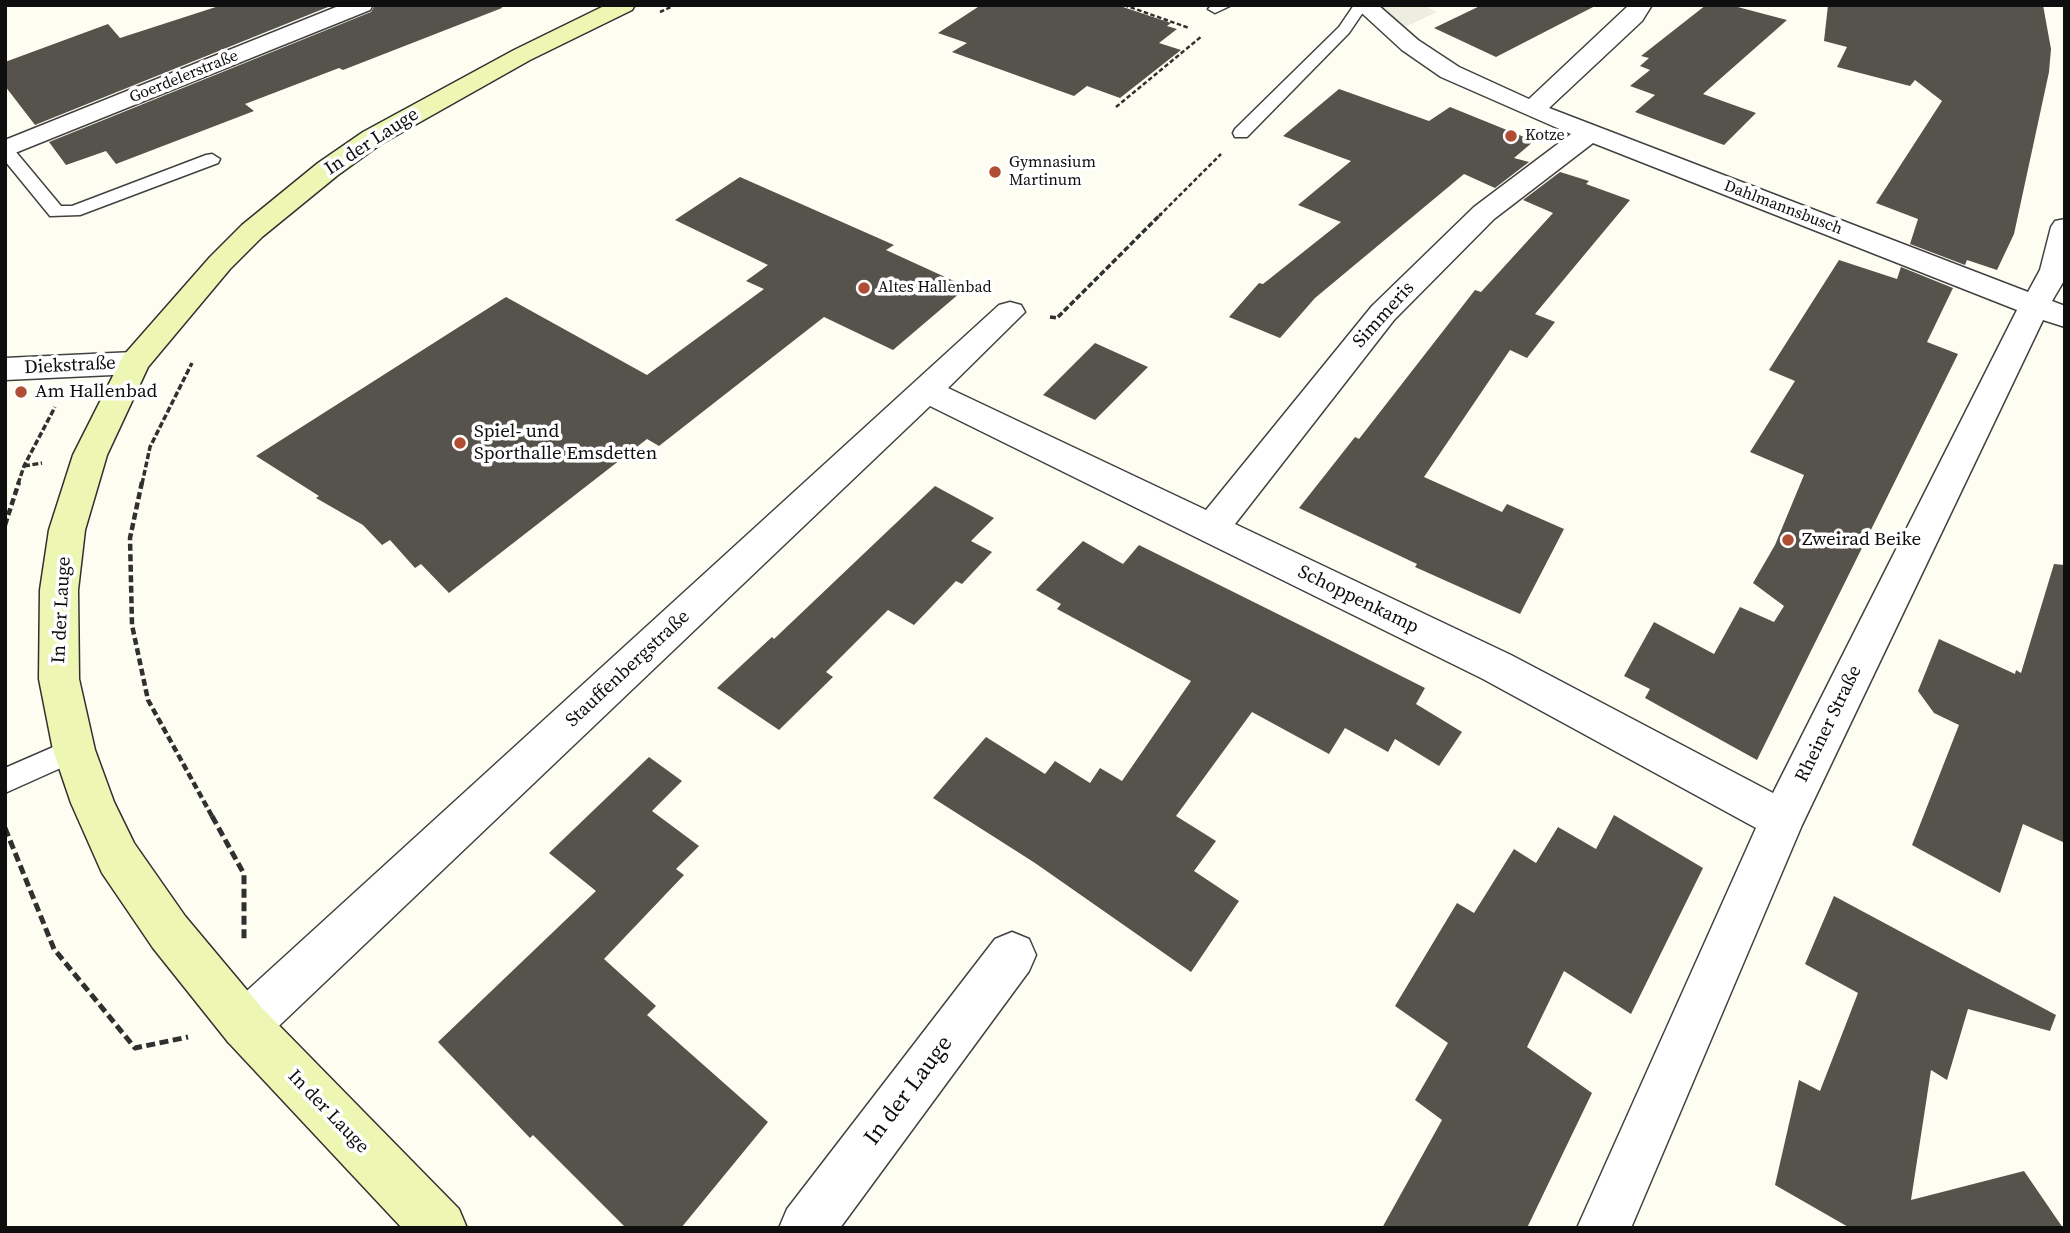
<!DOCTYPE html>
<html>
<head>
<meta charset="utf-8">
<style>
	body { margin:0 }
	#map { position:relative; width:2070px; height:1233px; overflow:hidden; background:#fdfdf1; font-family:"Source Serif 4",serif }
	canvas { display:block }
	.frame { position:absolute; inset:0; border:7px solid #0e0e0e; pointer-events:none }
</style>
</head>
<body>
<div id="map">
<canvas width="2070" height="1233"></canvas>
<div class="frame"></div>
</div>
<script>
const ctx = document.querySelector('canvas').getContext('2d');
ctx.lineJoin = 'round';
function fill(path, color) { ctx.fillStyle = color; ctx.fill(path, 'evenodd'); }
function strokePath(path, color, width, dash) { ctx.strokeStyle = color; ctx.lineWidth = width; ctx.lineCap = dash ? 'butt' : 'round'; ctx.setLineDash(dash || []); ctx.stroke(path); }
function label(font, color, halo, rows, align = 'center') {
  ctx.font = font + ' "Source Serif 4",serif'; ctx.lineWidth = 7; ctx.setLineDash([]); ctx.textBaseline = 'middle'; ctx.strokeStyle = halo; ctx.fillStyle = color; for (const [text, x, y, turn = 0] of rows) {
    ctx.save(); ctx.translate(x, y); ctx.rotate((+turn || 0) * Math.PI / 180); ctx.textAlign = isNaN(turn) ? turn : align; if (halo) ctx.strokeText(text, 0, 0); ctx.fillText(text, 0, 0); ctx.restore();
  }
}
fill(new Path2D(`
	M1377,5H1423L1437,12L1403,28Z`), '#edede0');
fill(new Path2D(`
	M222,5H333L35,125L5,86V62L108,24L120,38Z
	M375,5H501L502,8L343,70L339,68L245,104L254,111L116,164L106,151L66,165L49,142L371,12Z
	M981,5H1117L1171,23L1167,26L1177,29L1159,43L1181,50L1120,98L1087,86L1074,96L952,52L967,43L938,33Z
	M1482,5H1597L1496,57L1434,28Z
	M1706,5H1730L1787,20L1703,94L1756,113L1724,145L1635,112L1655,95L1630,86L1650,70L1640,66L1649,58L1641,56Z
	M1828,5H2043L2051,49L2049,72L2014,234L1997,270L1967,260L1965,265L1910,244L1918,219L1876,203L1942,101L1915,80L1910,86L1837,67L1847,47L1824,41Z
	M1339,89L1429,121L1450,107L1534,141L1514,158L1529,162L1495,188L1464,174L1315,298L1280,338L1229,317L1259,283L1263,284L1341,222L1298,205L1351,161L1283,136Z
	M1560,172L1589,181L1586,184L1630,200L1535,314L1555,322L1527,358L1510,350L1424,477L1502,512L1507,504L1564,529L1520,614L1415,567L1417,564L1299,508L1355,437L1359,439L1475,290L1481,292L1553,213L1523,200Z
	M740,177L894,245L886,250L967,287L893,350L824,317L659,446L647,439L449,593L421,564L415,568L390,540L382,545L363,525L316,498L319,496L256,456L506,297L647,375L764,289L746,281L768,265L675,220Z
	M1839,260L1897,279L1901,267L1953,288L1927,342L1958,354L1757,760L1645,698L1650,689L1624,676L1654,622L1714,654L1740,607L1774,622L1784,606L1753,583L1775,545L1804,475L1750,452L1795,381L1769,370Z
	M1095,343L1148,367L1095,420L1043,395Z
	M935,486L994,518L971,541L992,552L962,584L956,581L914,625L888,610L826,672L833,677L779,730L717,688L772,637L774,639Z
	M1083,541L1123,564L1139,545L1310,630L1425,688L1416,704L1462,732L1439,766L1395,739L1388,752L1345,728L1329,754L1252,712L1176,816L1216,841L1194,871L1239,901L1191,972L1035,863L933,798L986,737L1045,774L1055,761L1090,783L1100,768L1122,781L1191,681L1057,609L1061,604L1036,590Z
	M2054,564L2065,565V843L2023,824L2000,893L1912,845L1959,725L1934,713L1918,691L1939,639L2015,674L2016,670L2021,673Z
	M649,757L682,781L652,811L699,846L676,869L684,875L604,959L656,1006L647,1015L768,1122L681,1228H626L533,1135L530,1138L438,1042L596,891L549,853Z
	M1614,815L1703,868L1631,1014L1564,971L1527,1047L1592,1093L1527,1228H1382L1442,1120L1415,1100L1448,1043L1395,1006L1457,903L1474,913L1514,849L1536,863L1558,827L1596,849Z
	M1834,896L2056,1015L2050,1031L1968,1009L1947,1080L1931,1070L1911,1200L2024,1171L2063,1228H1850L1775,1185L1799,1080L1820,1091L1858,993L1805,964Z`), '#56524c');
const lane = new Path2D(`
	M1212,5H1232L1215,13L1208,9Z
	M1354,5H1368L1349,33L1247,137H1235L1233,133L1235,129L1339,27Z
	M5,145L11,146L61,206H72L206,155L212,154L220,159L218,163L80,215L50,216L5,161Z
	M74,738L83,742L87,750L83,758L5,793V768Z`);
const street = new Path2D(`
	M341,5H373L370,10L5,157V140Z
	M1353,5H1378L1418,40L1459,67L1529,99L1629,5H1652L1642,21L1549,108L2028,292L2040,270L2051,227L2055,221L2065,219V279L2052,301L2065,306V327L2043,320L1802,825L1631,1228H1577L1756,828L1483,679L930,406L262,1042L245,1050L228,1042L220,1025L228,1008L999,305L1010,302L1021,305L1025,312L948,388L1206,510L1372,306L1474,207L1571,134L1441,77L1402,50ZM1593,143L2017,310L1773,793L1511,655L1235,524L1394,320L1494,219Z
	M134,352L145,356L150,363L145,370L134,374L5,380V358Z
	M1012,932L1029,939L1036,955L1029,971L840,1228H779L787,1209L995,939Z`);
const secondary = new Path2D(`
	M606,5H635L632,10L530,60L381,144L338,175L262,237L230,269L148,367L107,455L85,530L78,590L79,679L95,750L114,802L134,843L185,916L262,1008L459,1209L467,1228H402L228,1042L153,948L102,873L71,803L53,750L39,679L40,590L49,530L73,455L123,356L210,257L242,225L318,163L363,132L514,50Z`);
strokePath(lane, '#414141', 3);
strokePath(street, '#414141', 3);
strokePath(secondary, '#303030', 3);
strokePath(new Path2D(`
	M1124,5L1189,28
	M660,12L675,5
	M1116,107L1202,36
	M1159,216L1221,154`), '#303030', 2.5, [4.5, 2.5]);
strokePath(new Path2D(`
	M1050,317L1057,318L1161,214
	M24,466L42,463
	M18,484L24,466L55,407
	M142,484L150,447L192,363`), '#303030', 3.5, [6, 2.5]);
strokePath(new Path2D(`
	M142,482L130,538L132,625L148,700L213,818
	M5,525L19,482`), '#303030', 4.5, [7, 3.5]);
strokePath(new Path2D(`
	M212,816L244,874V942
	M5,828L54,949L135,1048L188,1037`), '#303030', 5, [9, 4.5]);
fill(lane, '#fff');
fill(street, '#fff');
fill(secondary, '#edf6b3');
for (const [x, y, r, color] of [
	[1511,136,7,"#af4d35"],
	[995,172,7,"#af4d35"],
	[864,288,7,"#af4d35"],
	[21,392,7,"#af4d35"],
	[460,443,7,"#af4d35"],
	[1788,540,7,"#af4d35"]
]) { const dot = new Path2D(); dot.arc(x, y, r, 0, 2 * Math.PI); ctx.fillStyle = color; ctx.fill(dot); strokePath(dot, '#fff', 2.5); }
label('16px', '#0e0e0e', '#fff', [
	["Goerdelerstraße",184,77,-22],
	["Dahlmannsbusch",1783,208,21]
]);
label('16px', '#0e0e0e', '#fff', [
	["Kotze",1525,136],
	["Gymnasium",1009,163],
	["Martinum",1009,181],
	["Altes Hallenbad",878,288]
], 'left');
label('19px', '#0e0e0e', '#fff', [
	["In der Lauge",372,142,-33],
	["Simmeris",1384,315,-48],
	["Diekstraße",70,366,-3],
	["Schoppenkamp",1358,600,26],
	["In der Lauge",62,610,-87],
	["Stauffenbergstraße",628,669,-43],
	["Rheiner Straße",1829,724,-64],
	["In der Lauge",328,1112,46]
]);
label('19px', '#0e0e0e', '#fff', [
	["Am Hallenbad",35,392],
	["Spiel- und",474,432],
	["Sporthalle Emsdetten",474,454],
	["Zweirad Beike",1802,540]
], 'left');
label('23px', '#0e0e0e', '#fff', [
	["In der Lauge",909,1091,-53]
]);
</script>
</body>
</html>
